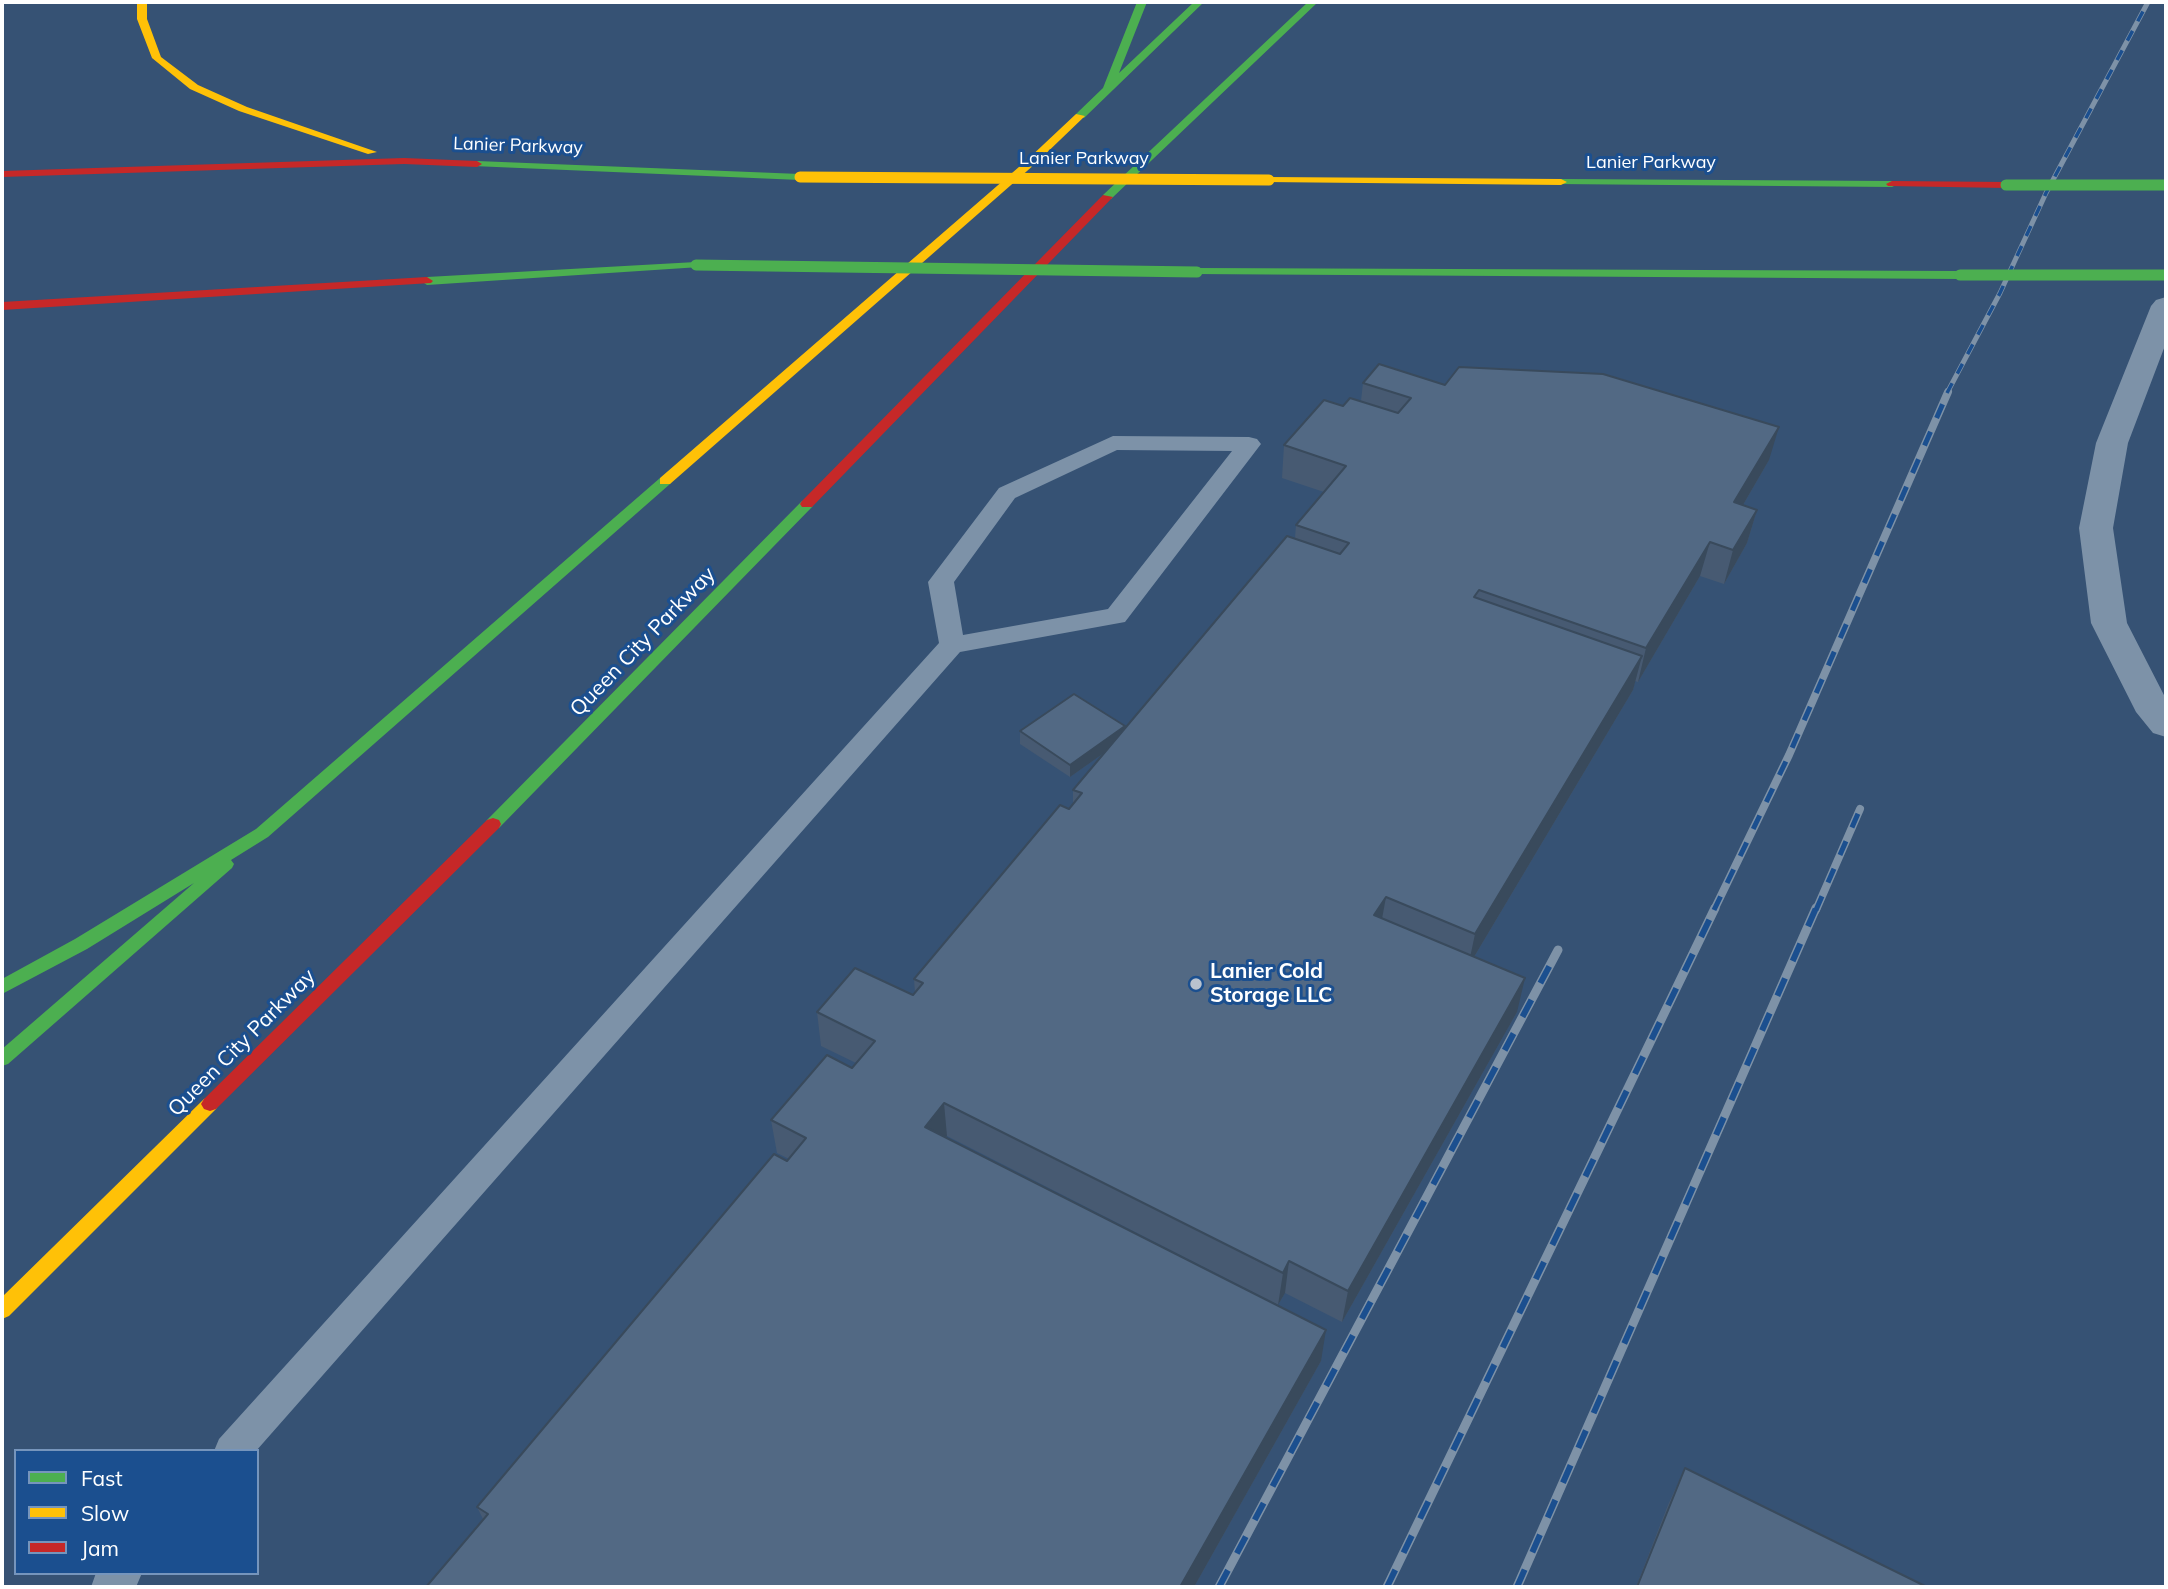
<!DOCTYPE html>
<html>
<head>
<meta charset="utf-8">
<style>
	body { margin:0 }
	#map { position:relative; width:2168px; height:1589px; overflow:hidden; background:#365274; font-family:Mulish,sans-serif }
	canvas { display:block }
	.frame { position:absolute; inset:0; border:4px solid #fff; pointer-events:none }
	.legend { position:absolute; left:14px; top:1449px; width:245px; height:126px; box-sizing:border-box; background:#1b4f8f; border:2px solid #7695bc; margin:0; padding:9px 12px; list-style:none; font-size:21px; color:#fff }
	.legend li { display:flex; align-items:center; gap:14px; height:35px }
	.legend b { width:35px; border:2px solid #7695bc }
</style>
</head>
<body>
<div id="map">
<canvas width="2168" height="1589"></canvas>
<div class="frame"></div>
<ul class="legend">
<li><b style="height:9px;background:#4caf50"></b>Fast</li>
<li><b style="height:9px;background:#ffc107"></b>Slow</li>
<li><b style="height:9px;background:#c62828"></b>Jam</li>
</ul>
</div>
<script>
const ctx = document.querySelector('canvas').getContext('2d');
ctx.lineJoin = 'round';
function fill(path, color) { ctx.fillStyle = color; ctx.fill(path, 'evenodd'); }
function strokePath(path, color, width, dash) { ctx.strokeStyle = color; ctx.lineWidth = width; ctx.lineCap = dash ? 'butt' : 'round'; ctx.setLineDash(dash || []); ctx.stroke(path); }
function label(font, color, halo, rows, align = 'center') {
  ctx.font = font + ' Mulish,sans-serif'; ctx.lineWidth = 6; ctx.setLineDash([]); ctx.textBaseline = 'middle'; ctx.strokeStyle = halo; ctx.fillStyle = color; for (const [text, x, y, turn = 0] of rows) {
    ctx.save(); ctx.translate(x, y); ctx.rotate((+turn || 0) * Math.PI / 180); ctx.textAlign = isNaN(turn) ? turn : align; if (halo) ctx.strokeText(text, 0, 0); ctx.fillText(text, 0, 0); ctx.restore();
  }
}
fill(new Path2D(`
	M1113,436L1249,437L1257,439L1261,444L1125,622L960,652L256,1451H214L219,1439L939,643L928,582L999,488ZM1117,450L1232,451L1108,609L963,635L954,582L1015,498Z
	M96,1573H142L136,1587H91Z`), '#7d92a8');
fill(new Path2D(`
	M2166,297V343L2128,443L2113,528L2127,623L2166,699V737L2153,733L2136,712L2091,623L2079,528L2096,443L2151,306L2156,300Z`), '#7d92a8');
fill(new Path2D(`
	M1137,2H1147L1119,73L1194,2H1204L1084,118H1076V114L1103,88Z
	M1308,2H1318L1111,199H1103V195Z
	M477,161L800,174L805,177L800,180L473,166L472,164Z
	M1561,179L1892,181L1898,184L1892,187L1557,184V180Z
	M696,262L700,263V267L427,285L421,281L427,277Z
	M1197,268L1960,271L1966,275L1960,279L1193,274L1191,272Z
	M665,477L672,481L670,484L268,837L231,860L234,864L232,868L8,1064L2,1066V1049L194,883L87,949L2,994V979L75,939L256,829L660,478Z
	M807,500L814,504L812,507L499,828H487L485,824L487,820L802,501Z`), '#4caf50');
fill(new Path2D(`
	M137,2H147V19L161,57L198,85L247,107L377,152L368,154L239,111L190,89L152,58L137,19Z
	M1076,114L1085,116L1035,164L670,484H660V478L1027,160Z
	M1269,177L1561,179L1567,182L1561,185L1265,182L1264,180Z
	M210,1097L216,1099L219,1104L216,1109L9,1316L2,1319V1297L204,1099Z`), '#ffc107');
fill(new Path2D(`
	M404,158L477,161L482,164L477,167L404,164L2,177V171Z
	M1892,181L2006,182L2012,185L2006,188L1888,186L1886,184Z
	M1103,195L1113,197L812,507H802L800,504L802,501Z
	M427,277L433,281L431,283L2,310V302Z
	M493,818L499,820L501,824L499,828L216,1109L210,1111L204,1109L201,1104L204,1099L487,820Z`), '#c62828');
const railFar2 = new Path2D(`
	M1947,393L2000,293L2046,193L2148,2`);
const railFar1 = new Path2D(`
	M1714,910L1789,755L1948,392
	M1816,910L1860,809`);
const rail = new Path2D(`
	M1219,1587L1558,950
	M1387,1587L1715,908
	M1517,1587L1816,908`);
strokePath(railFar2, '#7e92a7', 5);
strokePath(railFar1, '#7e92a7', 8);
strokePath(rail, '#7e92a7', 9);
strokePath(railFar2, '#1b4f8f', 3.5, [11]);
strokePath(railFar1, '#1b4f8f', 5, [15]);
strokePath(rail, '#1b4f8f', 6, [19]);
strokePath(new Path2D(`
	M2006,185H2166
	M696,265L1197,272
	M1960,275H2166`), '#4caf50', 11);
strokePath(new Path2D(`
	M800,177L1269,180`), '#ffc107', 11);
fill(new Path2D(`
	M1363,383L1445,385L1769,460L1743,505L1757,510L1747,543L1724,584L1700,576L1638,682L1635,681L1633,690L1474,957L1517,1012L1342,1322L1285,1293L1278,1305L947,1136L946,1137L1321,1361L1194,1587H426L483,1519L477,1507L789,1159L777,1153L771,1120L852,1068L856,1063L821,1046L817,1012L913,995L915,993L914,979L1069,809L1073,803V790L1105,752L1070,777L1020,744V731L1125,729L1295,538L1296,525L1324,492L1282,478L1284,445L1343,406L1361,401Z
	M1685,1468L1927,1587H1636L1668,1505Z`), '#475a72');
fill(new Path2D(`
	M1779,427L1769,460L1725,536L1734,502Z
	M1757,510L1747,543L1724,584L1733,550Z
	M1710,542L1700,576L1638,682L1646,648Z
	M1642,656L1633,690L1468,967L1475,934Z
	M1125,726V738L1070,777V765Z
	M1386,897L1380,930L1374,915Z
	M1525,978L1517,1012L1342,1322L1348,1291Z
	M944,1103L947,1136L928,1159L925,1127Z
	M1289,1261L1285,1293L1278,1305L1283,1273Z
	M1326,1330L1321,1361L1194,1587H1180Z`), '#394a5c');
const building = new Path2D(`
	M1379,364L1445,385L1459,367L1603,374L1779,427L1734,502L1757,510L1733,550L1710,542L1646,648L1479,590L1474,597L1642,656L1475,934L1386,897L1374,915L1525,978L1348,1291L1289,1261L1283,1273L944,1103L925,1127L1326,1330L1180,1587H426L488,1514L477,1507L774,1154L787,1161L806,1138L771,1120L827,1055L852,1068L875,1041L817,1012L855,968L913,995L923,983L914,979L1060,805L1069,809L1082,793L1073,790L1287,536L1340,554L1349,543L1296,525L1346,466L1284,445L1324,400L1343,406L1350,398L1398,413L1411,398L1363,383Z
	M1074,694L1125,726L1070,765L1020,731Z
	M1685,1468L1927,1587H1637Z`);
fill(building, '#526984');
strokePath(building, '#394a5c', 2);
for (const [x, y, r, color] of [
	[1196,984,7,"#b9c2ce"]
]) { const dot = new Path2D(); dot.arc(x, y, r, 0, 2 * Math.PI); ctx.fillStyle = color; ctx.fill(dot); strokePath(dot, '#1b4f8f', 2.5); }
label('18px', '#fff', '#1b4f8f', [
	["Lanier Parkway",518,146,2],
	["Lanier Parkway",1084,159],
	["Lanier Parkway",1651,163]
]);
label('21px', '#fff', '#1b4f8f', [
	["Queen City Parkway",643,642,-46],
	["Queen City Parkway",242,1043,-45]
]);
label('bold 21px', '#fff', '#1b4f8f', [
	["Lanier Cold",1210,972],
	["Storage LLC",1210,996]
], 'left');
</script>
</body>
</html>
